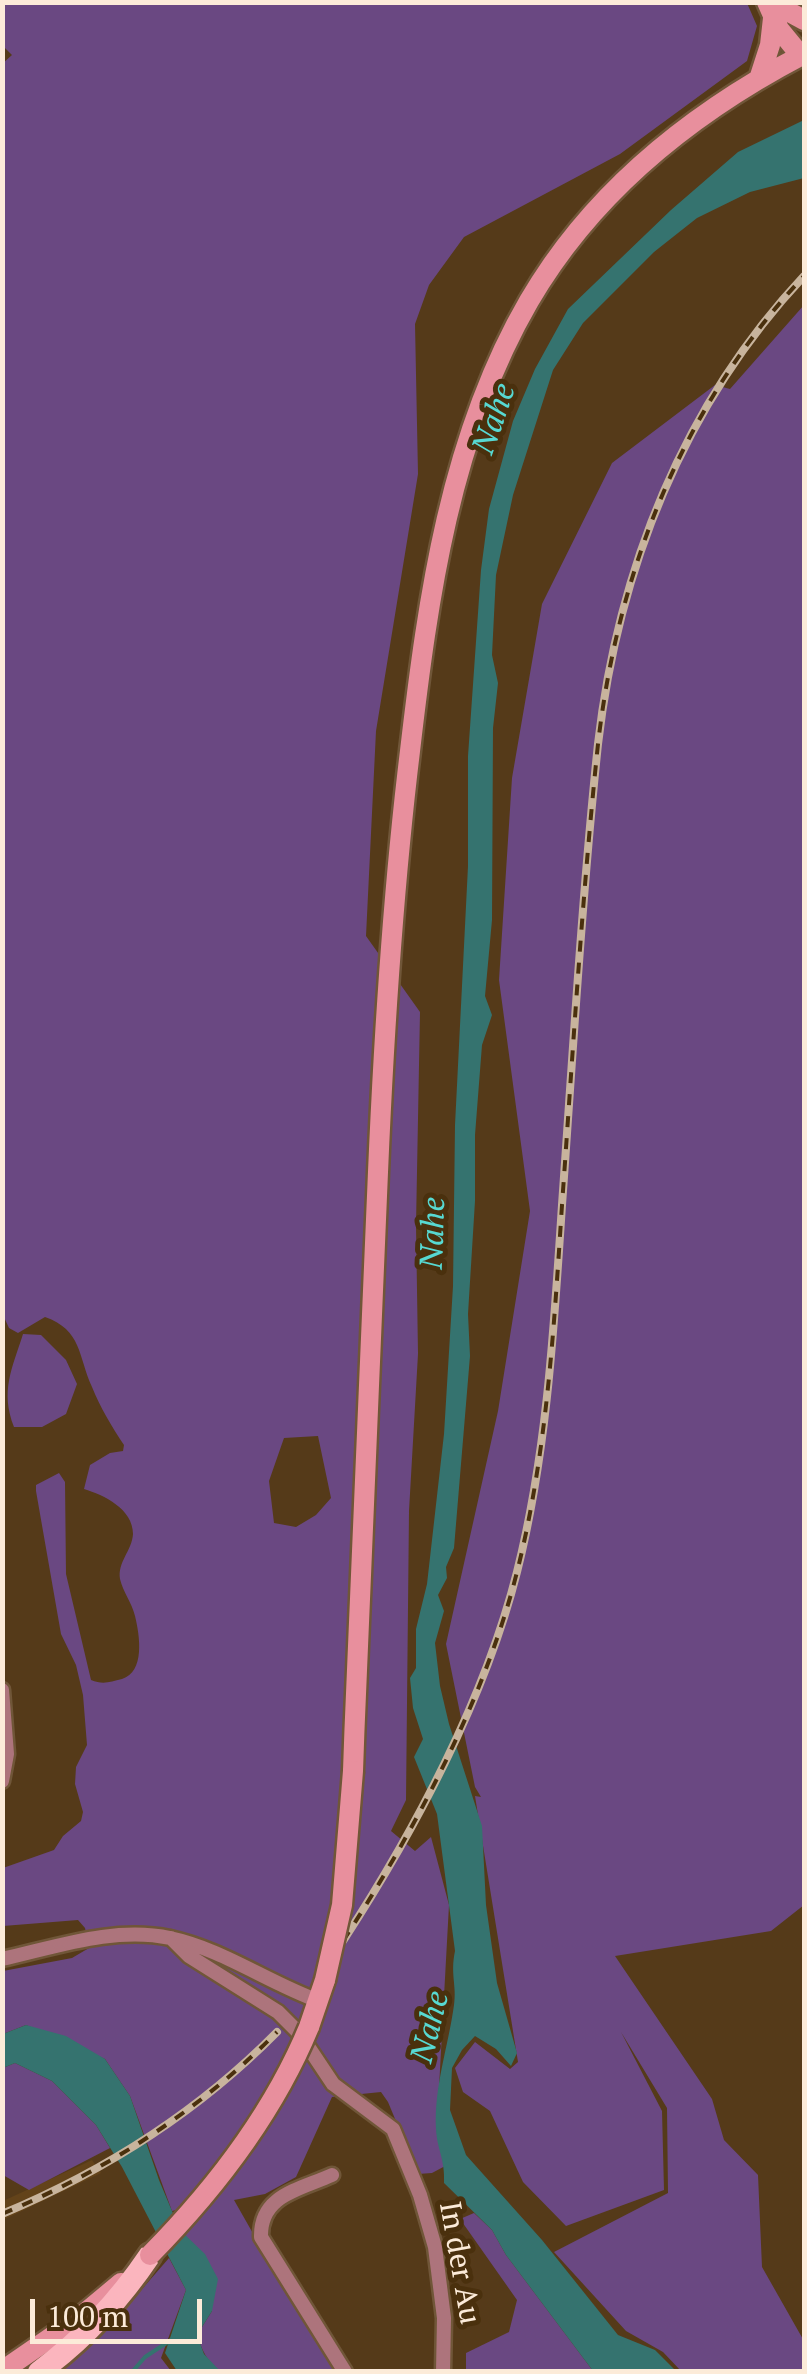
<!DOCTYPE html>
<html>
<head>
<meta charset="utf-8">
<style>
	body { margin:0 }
	#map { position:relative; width:807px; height:2374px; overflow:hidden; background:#553a19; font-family:"PT Serif",serif }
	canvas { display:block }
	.frame { position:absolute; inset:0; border:5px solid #fcebd9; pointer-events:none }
	.scale { position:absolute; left:30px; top:2299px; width:172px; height:45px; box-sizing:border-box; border:5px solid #fcebd9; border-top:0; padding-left:12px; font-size:30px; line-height:35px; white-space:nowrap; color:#fcebd9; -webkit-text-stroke:8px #4a300d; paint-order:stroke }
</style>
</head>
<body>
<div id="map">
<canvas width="807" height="2374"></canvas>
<div class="frame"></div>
<div class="scale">100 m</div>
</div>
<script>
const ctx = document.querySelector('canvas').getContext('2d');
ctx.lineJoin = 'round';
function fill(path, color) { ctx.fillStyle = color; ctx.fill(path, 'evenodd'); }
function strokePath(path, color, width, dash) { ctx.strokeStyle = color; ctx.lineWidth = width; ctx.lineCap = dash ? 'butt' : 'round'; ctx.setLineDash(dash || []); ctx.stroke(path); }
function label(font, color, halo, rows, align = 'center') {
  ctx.font = font + ' "PT Serif",serif'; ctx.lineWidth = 10; ctx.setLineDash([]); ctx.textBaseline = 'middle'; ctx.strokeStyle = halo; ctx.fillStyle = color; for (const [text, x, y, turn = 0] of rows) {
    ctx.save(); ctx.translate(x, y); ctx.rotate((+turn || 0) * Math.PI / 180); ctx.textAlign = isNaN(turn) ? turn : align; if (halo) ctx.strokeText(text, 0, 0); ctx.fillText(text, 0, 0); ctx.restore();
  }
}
fill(new Path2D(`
	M92,2160L101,2173L3,2220V2201Z`), '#63431a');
fill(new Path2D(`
	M3,3H747L757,26L747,61L620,154L464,237L429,285L415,324L418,474L376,731L366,936L420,1012L416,1225L418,1354L409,1511L406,1800L391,1831L415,1851L431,1837L449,1905L438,2106L447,2165L432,2173L418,2174L388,2102L381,2092L332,2097L296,2177L265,2194L234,2200L288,2295L337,2371L221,2372C207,2362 202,2350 197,2335L212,2311L180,2230L188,2207L172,2211L130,2096L105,2059L26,2025L3,2034V1971L72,1958L89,1948L85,1928L78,1920L3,1926V1868L54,1850L63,1836L81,1821L83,1812L75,1784L76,1767L87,1745L83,1695L76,1665L61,1634L36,1491V1485L59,1473L65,1482L66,1574L91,1680C103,1685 110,1682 122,1679C145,1672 140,1636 135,1616C132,1603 123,1592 120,1579C117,1562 132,1551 133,1534C133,1509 104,1495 84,1489L90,1465L110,1453L123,1451L124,1445C112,1427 100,1407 92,1387C78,1356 82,1330 45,1317L18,1333L9,1328L3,1315L2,64L12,55L3,46ZM318,1436L331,1498L316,1515L296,1527L274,1523L269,1481L284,1438Z
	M804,305V1905L771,1931L615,1956L712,2099L724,2140L758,2175L762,2267L804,2341V2371H681L663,2352L626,2331L554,2252L668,2193L667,2108L621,2032L662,2111L664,2190L566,2226L523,2182L490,2111L463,2092L455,2068L475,2042L510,2069L518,2062L475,1796L481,1797L475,1787L446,1644L498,1411L530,1211L499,980L512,778L542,604L612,463L715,385L730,389Z
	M23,1334L41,1335L66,1360L77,1384L66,1414L42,1427H14C0,1391 12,1369 23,1334Z
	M15,2063L52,2081L96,2125L110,2148L29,2190L3,2175V2068Z
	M474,2213L492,2230L506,2255L593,2371H466V2353L509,2332L517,2300L460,2219Z
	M169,2258L186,2290L161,2358L171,2371L56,2372L116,2319Z`), '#6a4882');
fill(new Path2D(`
	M804,120V178L750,192L697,218L654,252L583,323L553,370L513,495L496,575L492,655L498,683L493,728L492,920L485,996L492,1015L482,1045L475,1135V1201L468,1314L470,1356L454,1548L446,1567L447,1578L438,1595L444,1611L435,1643L440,1686L449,1724L482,1826L486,1905L497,1983L517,2053L511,2066L496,2049L475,2036L462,2050L452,2068L450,2110L466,2155L542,2240L618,2335L655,2350L676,2371H593L506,2255L492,2230L444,2183C445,2158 437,2150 436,2129C434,2086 448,2048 454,2005C457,1986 450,1974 455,1951L437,1814L414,1757L423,1739L413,1708L410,1678L416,1668V1629L427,1584L444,1434L453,1286L455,1125L468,866V756L481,570L489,509L513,421L535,369L568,309L671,210L738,152Z
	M26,2025L66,2036L105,2059L130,2096L159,2180L180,2230L205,2254L218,2279L212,2311L197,2335L204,2354L220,2371H177L165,2353L186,2290L122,2167L96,2125L52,2081L15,2063L3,2068V2034Z`), '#35736f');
strokePath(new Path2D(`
	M132,2372L145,2357L171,2340`), '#35736f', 4);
const street = new Path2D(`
	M2,1690L7,1754L2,1781
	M171,1938L189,1956L278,2012L299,2033L333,2084L393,2129L420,2195L435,2247L444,2318L443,2372
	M2,1959C56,1947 115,1926 170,1938C222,1949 269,1983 319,2001
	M332,2175C299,2190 260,2195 261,2237L345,2372`);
const secondary = new Path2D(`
	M767,2L779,29L801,56
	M780,7L804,20
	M759,79L770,45L773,18
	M353,1771C360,1571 369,1371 378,1172C384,1031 393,891 410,751C428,597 450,437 529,301C593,191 693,112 804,54
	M309,2027L325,1980
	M2,2371L79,2318L121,2283`);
const primary = new Path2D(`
	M39,2372C84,2339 119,2301 150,2255`);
strokePath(street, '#705638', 19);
strokePath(secondary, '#705638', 25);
strokePath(primary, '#705638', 28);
strokePath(street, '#ad747c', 14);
strokePath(secondary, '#e88f9d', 20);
strokePath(primary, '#fbb5be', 22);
const rail = new Path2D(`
	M343,1941C414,1832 485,1699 517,1572C547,1453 554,1327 562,1205C573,1051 582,897 598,744C618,570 683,405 804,276
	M2,2214C105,2171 198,2112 277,2032`);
strokePath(rail, '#c8b49d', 8);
strokePath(rail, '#4a300d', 4, [11]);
const secondaryBridge = new Path2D(`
	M325,1980L342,1905L353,1771
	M150,2255C216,2188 273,2114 309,2027`);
strokePath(secondaryBridge, '#705638', 25, []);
strokePath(secondaryBridge, '#e88f9d', 20);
label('30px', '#fcebd9', '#4a300d', [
	["In der Au",459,2263,80]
]);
label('italic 32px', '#57d9d2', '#4a300d', [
	["Nahe",495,419,-71],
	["Nahe",434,1233,-88],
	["Nahe",431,2027,-76]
]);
</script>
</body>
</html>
